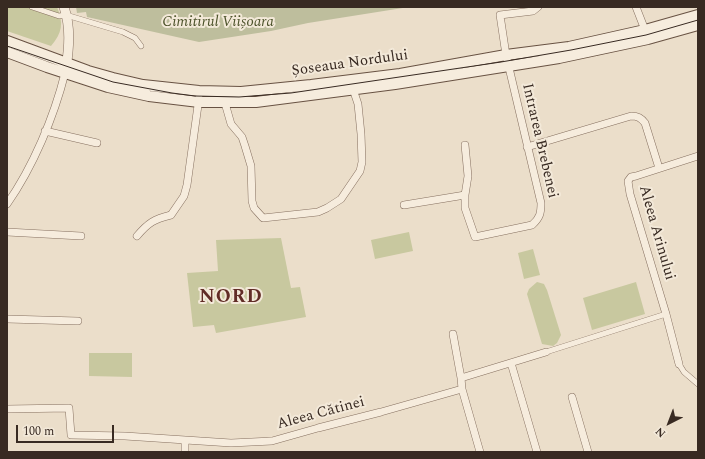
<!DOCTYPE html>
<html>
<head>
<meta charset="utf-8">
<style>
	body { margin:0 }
	#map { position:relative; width:705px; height:459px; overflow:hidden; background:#ebdeca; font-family:Spectral,serif }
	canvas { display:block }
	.frame { position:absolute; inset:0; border:8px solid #382a22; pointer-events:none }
	.north { position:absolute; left:649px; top:403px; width:40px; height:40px; -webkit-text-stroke:3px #f3e9d9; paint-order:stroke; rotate:222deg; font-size:11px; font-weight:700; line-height:16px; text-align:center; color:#382a22 }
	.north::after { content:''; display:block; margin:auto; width:14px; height:18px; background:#382a22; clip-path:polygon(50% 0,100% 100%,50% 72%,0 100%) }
	.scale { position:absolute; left:16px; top:425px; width:98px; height:18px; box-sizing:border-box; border:2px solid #382a22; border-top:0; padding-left:5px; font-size:12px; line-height:14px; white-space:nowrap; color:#382a22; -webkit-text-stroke:3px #f3e9d9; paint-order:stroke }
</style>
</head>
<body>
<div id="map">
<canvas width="705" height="459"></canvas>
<div class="frame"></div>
<div class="north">N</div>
<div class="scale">100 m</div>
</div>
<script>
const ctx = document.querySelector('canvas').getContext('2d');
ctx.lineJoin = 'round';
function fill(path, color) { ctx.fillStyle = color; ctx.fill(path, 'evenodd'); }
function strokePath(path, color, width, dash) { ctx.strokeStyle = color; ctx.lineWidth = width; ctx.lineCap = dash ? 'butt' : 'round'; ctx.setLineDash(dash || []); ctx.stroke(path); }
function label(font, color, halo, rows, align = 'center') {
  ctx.font = font + ' Spectral,serif'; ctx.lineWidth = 4; ctx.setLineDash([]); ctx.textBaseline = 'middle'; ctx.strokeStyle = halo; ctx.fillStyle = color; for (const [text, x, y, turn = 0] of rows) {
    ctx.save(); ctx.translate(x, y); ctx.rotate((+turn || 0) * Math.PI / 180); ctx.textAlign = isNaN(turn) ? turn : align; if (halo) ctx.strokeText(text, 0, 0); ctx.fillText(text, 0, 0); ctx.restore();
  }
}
fill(new Path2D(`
	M7,7H57C64,23 62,33 51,46L7,31Z
	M409,232L413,251L375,259L371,240Z
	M281,238L291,288L300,287L306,317L216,333L214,325L193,327L187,273L218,271L216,240Z
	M533,249L540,275L524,279L518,253Z
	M537,282L544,284L547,290L561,335L557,343L553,346L542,344L527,294L529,289Z
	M636,282L645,314L592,330L583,298Z
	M89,353H132V377L89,376Z`), '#c8c89f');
fill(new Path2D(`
	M76,7H409L308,23L271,31L199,42L87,17L86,12L77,13Z`), '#bebe9d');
const pedestrian = new Path2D(`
	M32,7L59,16L66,15L123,32L135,38L141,46
	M546,352L666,314
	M679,364L684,372L698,384`);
const minor = new Path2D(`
	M636,7L645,30
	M225,103L231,124L242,137L245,146L251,166L252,201L254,208L263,218L318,212L327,208L341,199L360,171L362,162L361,134L358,104L352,86
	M45,131L97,143
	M527,147L631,116C638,116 641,118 645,123L659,168
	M465,195V208L475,237L532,225C540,218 541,213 541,203L506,55L500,15L533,11L538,7
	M7,204C33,167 54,117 65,73
	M404,205L465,195L468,176L465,145
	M7,232L81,236
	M137,236C148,223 154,219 171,215L184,196L187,185L199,98
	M7,319L78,321
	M453,334L461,378L462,389L480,452
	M511,363L537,452
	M679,364L666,314L630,194L628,181L631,177L636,176L698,156
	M461,378L546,352
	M572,397L588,452
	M7,409L69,408L71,435L125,436L231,443L272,441L318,428L381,412L462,389
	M185,440V452`);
const tertiary = new Path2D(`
	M64,7C71,28 69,47 66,69`);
const secondary = new Path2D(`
	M7,41L88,71L113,78L143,85L199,91L241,92L311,85L400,74L506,55L569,47L645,30L698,15
	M7,52L47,67L108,87L149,96L199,102H256L395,84L559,58L648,39L698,25`);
strokePath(pedestrian, '#867060', 6);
strokePath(minor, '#867060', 8);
strokePath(tertiary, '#867060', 10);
strokePath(secondary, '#685243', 12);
strokePath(pedestrian, '#f6ecdd', 5);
strokePath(minor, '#f6ecdd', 7);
strokePath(tertiary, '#f6ecdd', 9);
strokePath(secondary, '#f6ecdd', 10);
strokePath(new Path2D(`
	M7,46L113,82L172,93L195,96L239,97L291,93L501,62L571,50L646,35L698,20`), '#382a22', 1);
label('italic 15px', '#4d532b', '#f3e9d9', [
	["Cimitirul Viișoara",218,23]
]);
label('15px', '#382a22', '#f3e9d9', [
	["Șoseaua Nordului",350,64,-8],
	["Intrarea Brebenei",539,141,77],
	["Aleea Arinului",656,233,74],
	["Aleea Cătinei",321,414,-15]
]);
ctx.letterSpacing = '1px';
label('bold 19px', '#612c26', '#f3e9d9', [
	["NORD",231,298]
]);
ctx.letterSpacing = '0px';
</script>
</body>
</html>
